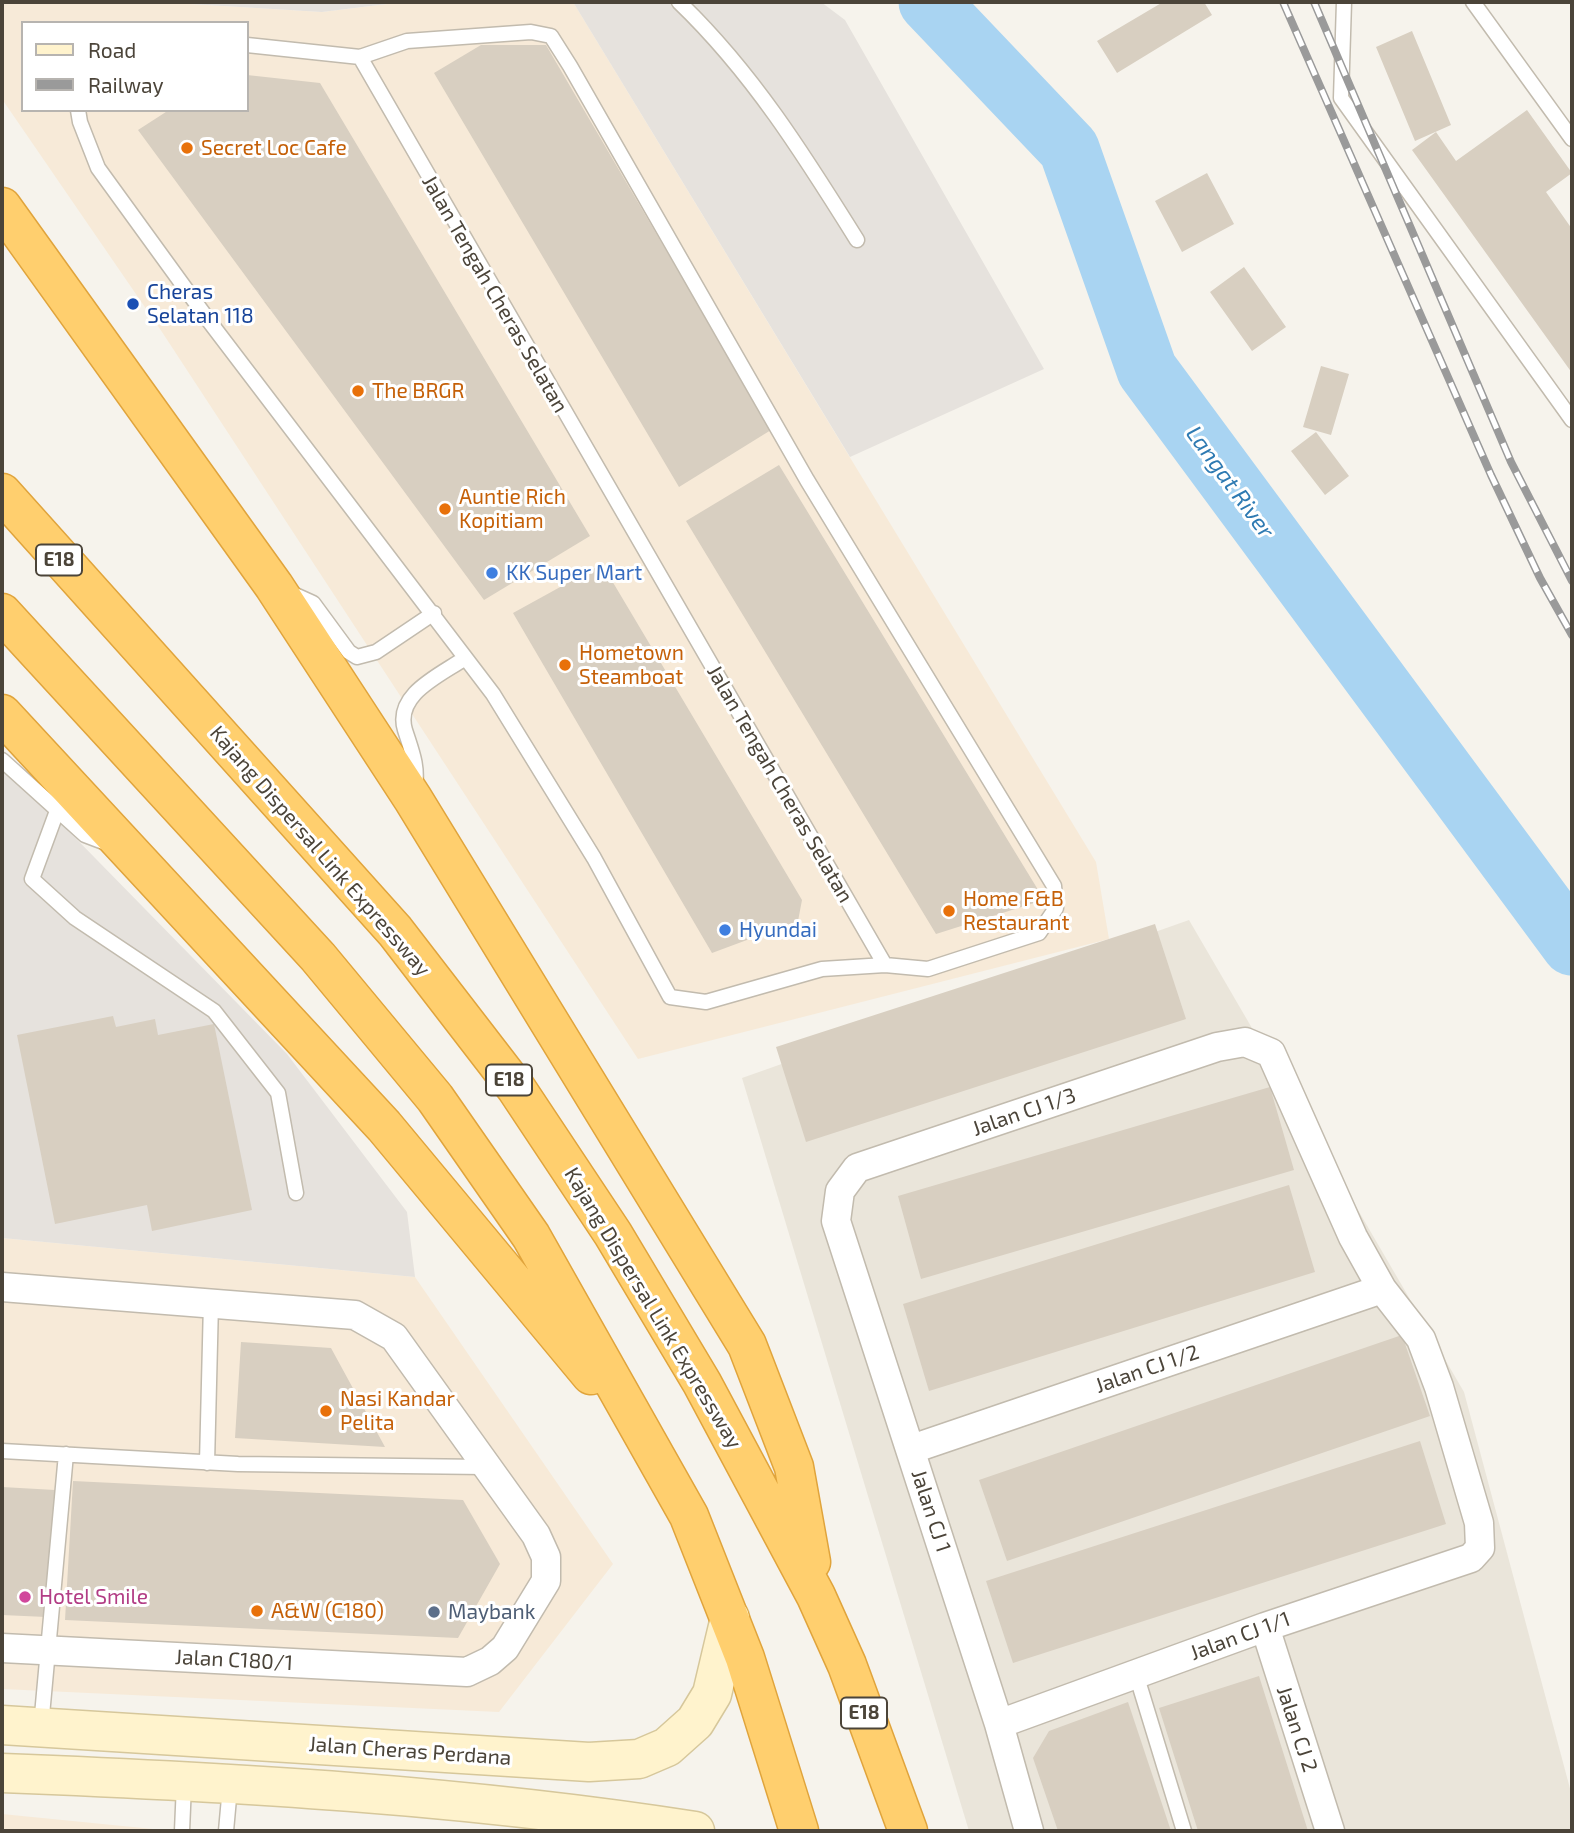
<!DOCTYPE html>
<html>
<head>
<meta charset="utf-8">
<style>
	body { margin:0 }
	#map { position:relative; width:1574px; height:1833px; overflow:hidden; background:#f6f3ec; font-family:"Exo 2",sans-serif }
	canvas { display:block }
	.frame { position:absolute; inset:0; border:4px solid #4b4439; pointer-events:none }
	.legend { position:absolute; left:21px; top:21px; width:228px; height:91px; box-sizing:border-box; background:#fff; border:2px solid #b7b4b0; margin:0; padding:9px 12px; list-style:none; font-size:21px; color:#4b4439 }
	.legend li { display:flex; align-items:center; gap:14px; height:35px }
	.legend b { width:35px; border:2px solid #b7b4b0 }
</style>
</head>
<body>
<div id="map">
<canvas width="1574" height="1833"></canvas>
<div class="frame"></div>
<ul class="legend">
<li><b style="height:9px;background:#fff3cd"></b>Road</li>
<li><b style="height:9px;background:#9a9a9a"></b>Railway</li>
</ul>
</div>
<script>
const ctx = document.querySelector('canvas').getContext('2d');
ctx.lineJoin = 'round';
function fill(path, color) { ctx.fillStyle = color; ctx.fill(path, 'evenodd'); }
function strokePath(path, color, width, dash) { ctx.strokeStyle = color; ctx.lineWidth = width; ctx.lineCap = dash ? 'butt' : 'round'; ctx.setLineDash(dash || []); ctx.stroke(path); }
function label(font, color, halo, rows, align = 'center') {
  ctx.font = font + ' "Exo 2",sans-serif'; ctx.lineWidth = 6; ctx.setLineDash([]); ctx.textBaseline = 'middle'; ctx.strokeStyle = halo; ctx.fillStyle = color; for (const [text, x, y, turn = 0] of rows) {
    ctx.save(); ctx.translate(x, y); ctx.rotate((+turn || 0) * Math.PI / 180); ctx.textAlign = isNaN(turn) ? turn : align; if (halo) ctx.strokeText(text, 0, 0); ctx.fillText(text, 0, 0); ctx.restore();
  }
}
fill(new Path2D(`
	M1189,920L1464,1392L1572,1796V1831H969L742,1078Z`), '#eae5da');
fill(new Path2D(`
	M4,2H158L322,12L403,2H573L1096,862L1109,939L638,1059L162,332L2,99ZM23,23H247V110H23Z
	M2,1238L415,1277L613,1564L499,1712L2,1689Z
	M2,1814L173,1831H2Z`), '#f7ead8');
fill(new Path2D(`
	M158,2H403L322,12Z
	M573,2H821L845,20L1044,369L850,457Z
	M2,763L287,1054L407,1212L415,1277L2,1238Z`), '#e6e2dd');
strokePath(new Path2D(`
	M929,2L1069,149L1147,370L1572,945`), '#a9d4f2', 61);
fill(new Path2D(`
	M1163,2H1204L1212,15L1117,73L1097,41Z
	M1412,31L1451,125L1415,141L1376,47Z
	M481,45H546L771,430L679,487L434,73Z
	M247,75L320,83L590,536L484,600L138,130L169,110H247Z
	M1527,110L1572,173L1546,192L1572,229V373L1412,150L1436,132L1456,161Z
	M1207,173L1234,224L1182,252L1155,201Z
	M1244,267L1286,327L1252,351L1210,292Z
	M1321,366L1349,374L1331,435L1303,427Z
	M1316,432L1349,476L1325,495L1291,451Z
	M779,465L1040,893L1034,903L936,934L686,521Z
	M602,564L802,900L798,921L712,953L513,613Z
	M1155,924L1186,1019L806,1142L776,1047Z
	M113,1016L116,1027L155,1019L158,1035L214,1024L252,1210L152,1231L147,1205L55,1224L17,1035Z
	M1270,1087L1294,1170L921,1279L898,1196Z
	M1289,1185L1315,1272L929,1391L903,1304Z
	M1402,1335L1430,1416L1007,1561L979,1480Z
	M241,1342L331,1348L385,1447L235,1438Z
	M1420,1441L1446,1524L1013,1663L986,1581Z
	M73,1481L463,1500L500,1564L458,1638L65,1620Z
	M2,1487L55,1490L46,1617L2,1615Z
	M1259,1676L1308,1831H1198L1159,1708Z
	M1128,1702L1171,1831H1058L1033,1758L1049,1731Z`), '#d8cfc1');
const lane = new Path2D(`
	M679,2C752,72 804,155 857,240
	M1344,2L1341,98L1572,420
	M1473,2L1572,139
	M360,57L407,41L531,32L551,36L570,66L807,480L1054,886L1056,908L1039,933L928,969L885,965
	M78,110L80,122L98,168L209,321L493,694L594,858L670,997L706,1002L822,969L885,965L360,57L247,45
	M291,593L313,603L349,652L357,657L376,652L434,613
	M2,760L85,835L106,843
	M415,788C418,765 412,752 405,730C394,694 441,675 465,658
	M57,811L32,879L75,918L214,1011L278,1093L296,1193
	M2,1451L238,1464L485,1467
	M207,1463L211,1303
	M1136,1674L1184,1831
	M41,1726L66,1454
	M182,1831L184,1784
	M226,1831L230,1787`);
const street = new Path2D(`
	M2,1287L355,1315L394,1337L536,1535L546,1557V1581L505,1648L490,1661L467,1672L2,1648
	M912,1449L1382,1289
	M1265,1627L1330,1831
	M999,1724L1265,1627L1471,1558L1480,1548L1479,1523L1439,1387L1421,1339L1382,1289L1353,1237L1271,1053L1245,1042L1217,1047L857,1168L840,1191L836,1221L999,1724L1029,1831`);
const secondary = new Path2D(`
	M2,1725L589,1762L639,1759L667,1747L695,1722L712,1694L730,1618
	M2,1773C233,1782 465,1795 695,1831`);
const highway = new Path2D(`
	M2,207L274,586L413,799L747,1345L794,1467L811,1562
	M2,493L395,931L516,1088L613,1234L702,1383L816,1596L847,1665L908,1831
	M2,613L318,957L435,1098L531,1236L689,1516L745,1658L799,1831
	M2,714L384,1126L591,1375`);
strokePath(lane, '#c2bbae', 17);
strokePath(street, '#c2bbae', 31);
strokePath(secondary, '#d6c79b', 41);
strokePath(highway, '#e0a43c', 41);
strokePath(lane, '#fff', 14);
strokePath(street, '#fff', 28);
strokePath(secondary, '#fff3cd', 38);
strokePath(highway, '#ffcf6e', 38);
const rail = new Path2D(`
	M1283,2L1491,475L1540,578L1572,635
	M1314,2L1511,462L1572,581`);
strokePath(rail, '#9a9a9a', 8);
strokePath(rail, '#fff', 5, [16]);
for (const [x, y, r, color] of [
	[187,148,7,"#e8710a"],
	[133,304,7,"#1a4fb4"],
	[358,391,7,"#e8710a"],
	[445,509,7,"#e8710a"],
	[492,573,7,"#3f7fe0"],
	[565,665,7,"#e8710a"],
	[949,911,7,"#e8710a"],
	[725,930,7,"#3f7fe0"],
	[326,1411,7,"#e8710a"],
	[25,1597,7,"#d1479c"],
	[257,1611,7,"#e8710a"],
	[434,1612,7,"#5c6f8a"]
]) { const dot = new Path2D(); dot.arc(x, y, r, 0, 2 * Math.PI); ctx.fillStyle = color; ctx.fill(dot); strokePath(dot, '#fff', 2.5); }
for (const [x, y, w] of [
	[59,560,46],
	[509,1080,46],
	[864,1713,46]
]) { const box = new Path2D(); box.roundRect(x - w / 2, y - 15.5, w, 31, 5); ctx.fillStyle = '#fff'; ctx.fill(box); strokePath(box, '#4b4439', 2); }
label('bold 19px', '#4b4439', null, [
	["E18",59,560],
	["E18",509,1080],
	["E18",864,1713]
]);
label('21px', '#c56008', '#fff', [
	["Secret Loc Cafe",201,148],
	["The BRGR",372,391],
	["Auntie Rich",459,497],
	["Kopitiam",459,521],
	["Hometown",579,653],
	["Steamboat",579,677],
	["Home F&B",963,899],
	["Restaurant",963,923],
	["Nasi Kandar",340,1399],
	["Pelita",340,1423],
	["A&W (C180)",271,1611]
], 'left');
label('21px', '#164399', '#fff', [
	["Cheras",147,292],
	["Selatan 118",147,316]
], 'left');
label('21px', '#4b4439', '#fff', [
	["Jalan Tengah Cheras Selatan",495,294,60],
	["Jalan Tengah Cheras Selatan",780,784,60],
	["Kajang Dispersal Link Expressway",320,851,49],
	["Jalan CJ 1/3",1024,1112,-19],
	["Kajang Dispersal Link Expressway",653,1308,59],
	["Jalan CJ 1/2",1147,1369,-19],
	["Jalan CJ 1",931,1511,72],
	["Jalan CJ 1/1",1240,1636,-20],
	["Jalan C180/1",234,1660,3],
	["Jalan CJ 2",1297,1729,72],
	["Jalan Cheras Perdana",410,1751,4]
]);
label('21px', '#366cbe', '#fff', [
	["KK Super Mart",506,573],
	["Hyundai",739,930]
], 'left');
label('21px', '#b23c85', '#fff', [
	["Hotel Smile",39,1597]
], 'left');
label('21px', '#4e5e75', '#fff', [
	["Maybank",448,1612]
], 'left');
label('italic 23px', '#2e7ab2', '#fff', [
	["Langat River",1230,482,54]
]);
</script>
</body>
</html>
